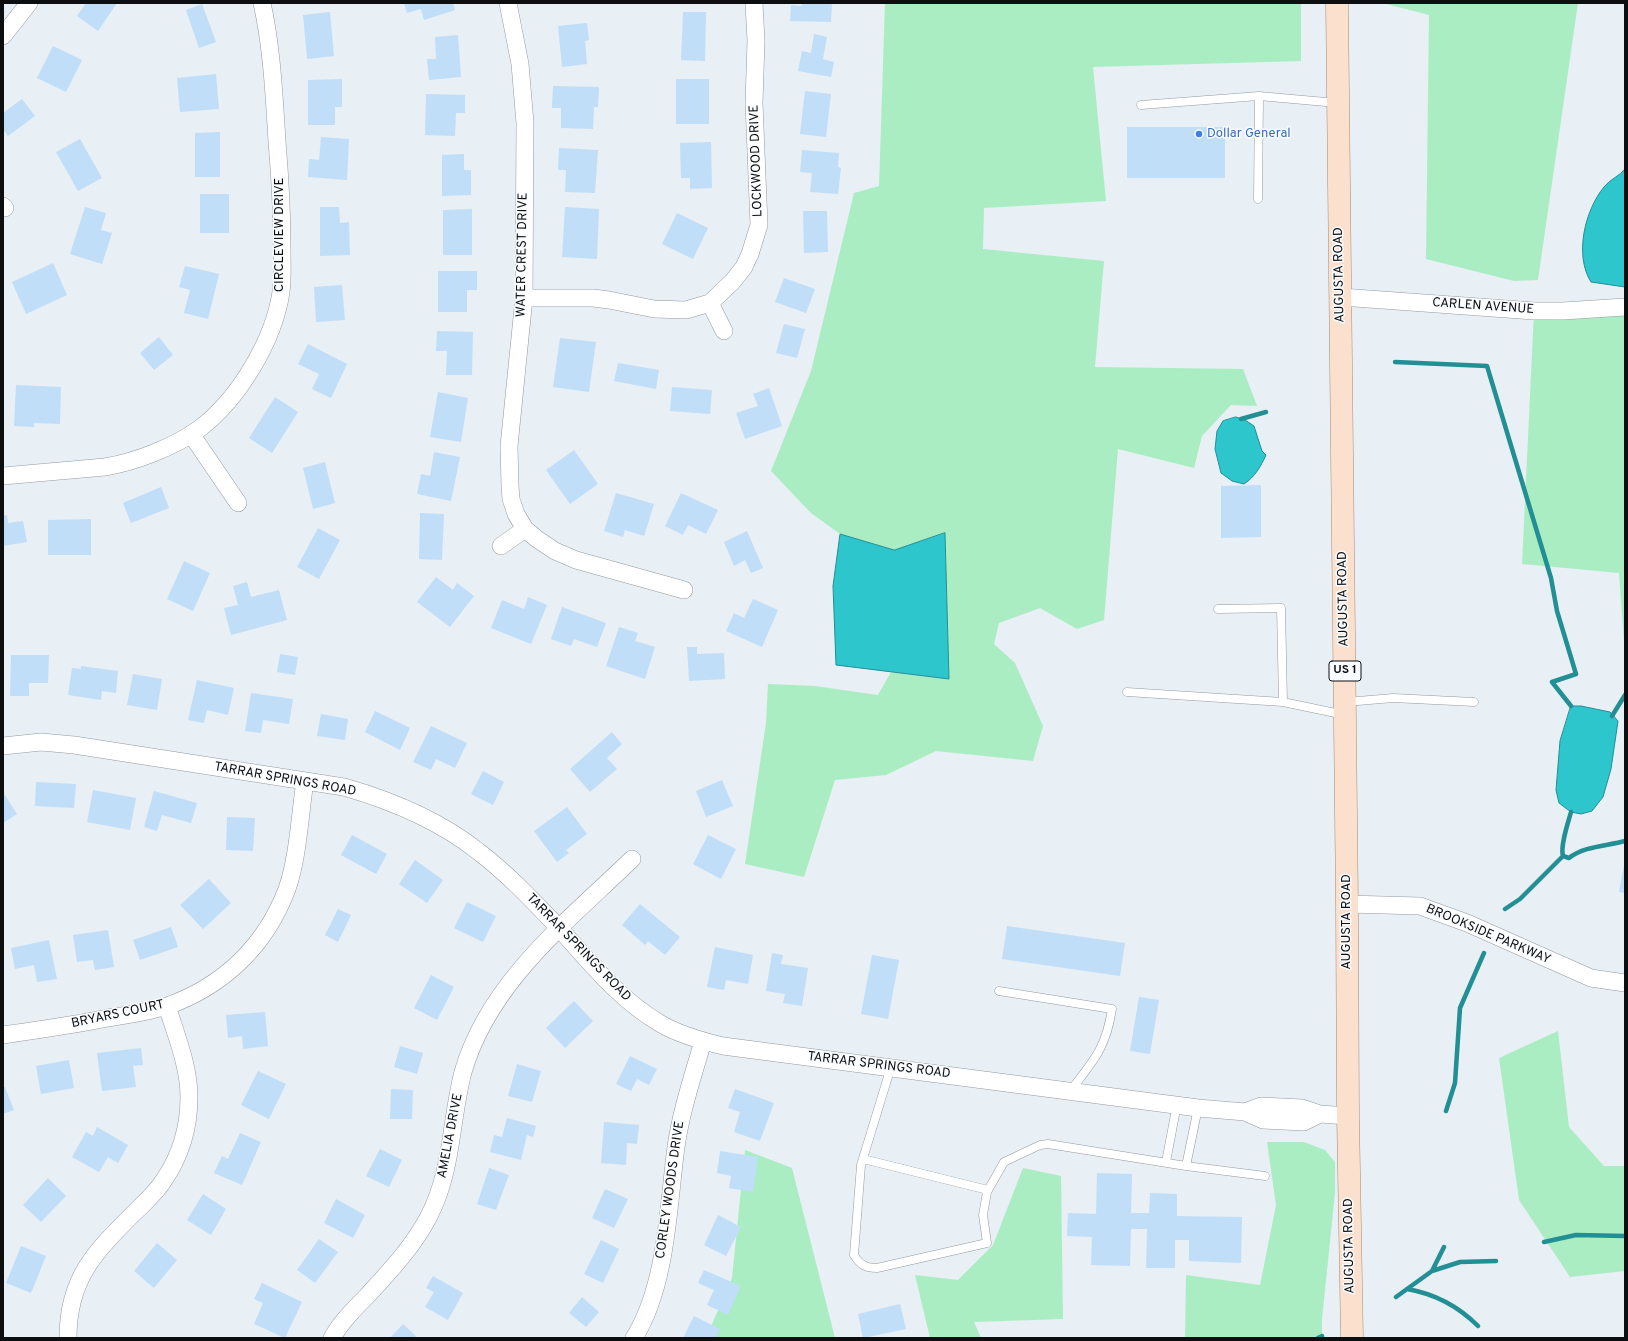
<!DOCTYPE html>
<html>
<head>
<meta charset="utf-8">
<style>
	body { margin:0 }
	#map { position:relative; width:1628px; height:1341px; overflow:hidden; background:#e8eff5; font-family:Overpass,sans-serif }
	canvas { display:block }
	.frame { position:absolute; inset:0; border:4px solid #0c0e10; pointer-events:none }
</style>
</head>
<body>
<div id="map">
<canvas width="1628" height="1341"></canvas>
<div class="frame"></div>
</div>
<script>
const ctx = document.querySelector('canvas').getContext('2d');
ctx.lineJoin = 'round';
function fill(path, color) { ctx.fillStyle = color; ctx.fill(path, 'evenodd'); }
function strokePath(path, color, width, dash) { ctx.strokeStyle = color; ctx.lineWidth = width; ctx.lineCap = dash ? 'butt' : 'round'; ctx.setLineDash(dash || []); ctx.stroke(path); }
function label(font, color, halo, rows, align = 'center') {
  ctx.font = font + ' Overpass,sans-serif'; ctx.lineWidth = 3; ctx.setLineDash([]); ctx.textBaseline = 'middle'; ctx.strokeStyle = halo; ctx.fillStyle = color; for (const [text, x, y, turn = 0] of rows) {
    ctx.save(); ctx.translate(x, y); ctx.rotate((+turn || 0) * Math.PI / 180); ctx.textAlign = isNaN(turn) ? turn : align; if (halo) ctx.strokeText(text, 0, 0); ctx.fillText(text, 0, 0); ctx.restore();
  }
}
fill(new Path2D(`
	M885,3H1301V61L1093,67L1106,201L984,208L983,249L1104,261L1095,367L1243,369L1257,406L1231,405L1202,436L1194,468L1118,449L1104,620L1077,629L1040,608L999,623L994,644L1015,663L1043,726L1033,761L936,751L886,775L835,780L804,877L745,864L766,723L768,684L815,686L878,695L891,672L949,679L945,533L894,550L840,534L811,513L771,471L811,371L854,193L879,186Z
	M1382,3H1578L1538,280L1514,281L1426,259L1429,15Z
	M1625,307V656L1619,573L1522,564L1534,311Z
	M1558,1031L1569,1127L1604,1166H1625V1271L1570,1277L1519,1200L1499,1058Z
	M1267,1142H1304L1325,1150L1335,1162V1193L1322,1319V1338H1185L1186,1275L1260,1285L1276,1205Z
	M745,1150L792,1168L835,1338H706L732,1278Z
	M1023,1168L1061,1176L1063,1319L974,1322L981,1338H930L915,1275L958,1280L993,1245Z`), '#abedc3');
const water = new Path2D(`
	M1625,169V287L1591,282C1574,255 1585,210 1604,187C1610,179 1620,176 1625,169Z
	M1236,417L1245,420L1254,426L1262,451L1266,455C1261,466 1255,477 1244,484L1232,481L1221,473L1215,449L1217,431L1223,421Z
	M945,533L949,679L836,665L833,586L840,534L894,550Z
	M1571,706H1581L1610,712L1618,721L1611,769L1603,797L1592,811L1581,814L1571,812L1559,803L1556,790L1560,741Z`);
fill(water, '#2cc6cc');
strokePath(water, '#228f94', 1);
strokePath(new Path2D(`
	M1395,362L1487,366L1551,578L1557,611L1576,674L1552,682L1571,706
	M1241,419L1266,412
	M1612,716L1625,695
	M1563,856L1569,858C1584,846 1607,846 1625,841
	M1563,856C1560,846 1568,823 1571,812
	M1505,909L1520,899L1563,856
	M1446,1111L1455,1083L1460,1008L1484,953
	M1544,1242L1576,1235L1625,1236
	M1432,1271L1444,1247
	M1407,1289C1436,1294 1458,1306 1478,1326
	M1396,1297L1432,1271L1460,1262L1496,1261
	M1318,1338L1322,1336`), '#228f94', 4.5);
fill(new Path2D(`
	M86,3H117L98,31L77,16Z
	M404,3H453L455,10L424,20L421,9L407,13Z
	M802,3H832L831,22L790,21L791,5L802,6Z
	M202,4L216,42L199,48L186,10Z
	M330,12L334,56L307,59L303,15Z
	M683,12H706L705,61L681,60Z
	M587,23L589,40L585,41L587,64L562,67L558,26Z
	M814,34L827,37L823,59L834,62L831,77L798,71L802,51L811,53Z
	M458,35L461,77L429,80L427,59H436L435,37Z
	M53,46L82,60L66,92L37,78Z
	M216,74L219,109L180,112L177,78Z
	M342,79V107H335V125H308V80Z
	M676,79H709V124H676Z
	M553,86L599,87L598,107H594L593,129L561,128V108H552Z
	M805,91L831,94L826,137L800,134Z
	M426,94L465,95V113H456L455,136L425,135Z
	M22,99L35,116L8,136L3,129V113Z
	M1127,127H1225V178H1127Z
	M220,132V177H195V133Z
	M321,137L349,139L347,180L308,177L309,159L319,160Z
	M80,139L102,178L78,191L56,152Z
	M711,142L712,188L690,189V178H681L680,143Z
	M559,148L598,150L595,193L565,192L566,170H558Z
	M802,150L839,153L838,167L841,168L838,194L810,192L812,173L800,172Z
	M464,154V170H471V195L442,196V155Z
	M200,194H229V233H200Z
	M85,207L106,213L101,230L112,233L102,264L70,254Z
	M320,207H339L340,223L349,222L350,255L320,256Z
	M565,207L599,209L597,259L562,257Z
	M472,209V255H443V210Z
	M803,211H827L828,252L804,253Z
	M677,213L708,228L693,259L662,244Z
	M53,263L67,295L26,314L12,282Z
	M185,266L219,274L208,319L184,313L190,290L179,287Z
	M438,271H477V290H467V312H438Z
	M784,278L815,289L806,313L775,302Z
	M342,285L345,320L316,322L314,287Z
	M784,324L805,329L797,358L776,353Z
	M437,331L473,332L472,375H446L447,351H436Z
	M159,337L173,355L154,370L140,353Z
	M560,338L596,342L589,392L553,387Z
	M308,344L347,364L331,398L312,389L319,374L298,364Z
	M618,363L659,370L656,389L614,381Z
	M16,385L61,387L60,424L34,423V427L14,426Z
	M672,387L712,390L710,414L670,411Z
	M769,388L782,426L745,439L736,413L758,406L753,394Z
	M438,392L468,398L461,442L430,437Z
	M275,397L298,412L272,453L249,438Z
	M574,450L598,484L570,504L546,470Z
	M434,452L460,457L451,501L417,494L421,474L430,476Z
	M325,462L335,503L313,509L303,468Z
	M1261,485V537L1221,538V486Z
	M161,487L169,508L131,523L123,503Z
	M616,493L654,504L644,536L625,530L623,537L604,531Z
	M681,493L718,510L706,534L688,525L683,535L665,526Z
	M420,513L444,514L442,560L419,559Z
	M7,515L8,523L23,521L27,542L3,546V516Z
	M91,519V555H48V520Z
	M318,528L340,540L319,579L297,567Z
	M747,531L763,568L751,573L745,560L734,566L724,542Z
	M184,561L210,573L193,611L167,599Z
	M436,577L453,590L457,583L474,596L450,627L417,602Z
	M247,582L251,597L279,590L287,620L231,635L224,608L238,605L233,586Z
	M528,597L547,605L531,644L491,628L502,600L524,609Z
	M753,599L778,610L762,647L726,631L734,613L744,618Z
	M562,607L606,623L597,647L574,639L571,646L551,639Z
	M619,627L638,633L635,641L655,647L645,679L606,666Z
	M687,647H697V654L724,653L725,679L689,681Z
	M280,654L298,657L295,675L277,672Z
	M11,655H49L48,683H29V696H10Z
	M81,666L118,671L116,693L102,691L101,700L68,695L72,668L81,669Z
	M133,674L162,679L157,710L127,705Z
	M197,680L234,688L228,715L207,710L204,723L188,720Z
	M251,693L293,699L289,724L263,720L261,733L245,731Z
	M375,711L410,728L400,750L365,732Z
	M321,714L348,719L345,740L317,736Z
	M431,726L467,743L455,768L436,759L431,770L413,762Z
	M612,732L622,744L607,758L617,769L590,792L570,769Z
	M483,771L504,782L493,805L471,794Z
	M722,780L733,806L706,817L696,791Z
	M36,782L76,784L74,808L35,806Z
	M93,790L136,798L130,830L87,822Z
	M154,791L197,803L191,823L162,815L157,831L144,827Z
	M3,792L17,814L3,823Z
	M567,807L587,834L566,850L569,853L557,862L534,831Z
	M227,817L255,818L253,851L226,850Z
	M352,835L387,854L376,874L341,855Z
	M708,835L736,849L721,879L693,864Z
	M415,860L443,880L427,903L399,884Z
	M1624,865H1625V893L1619,892Z
	M209,879L231,903L203,929L180,905Z
	M467,902L496,916L483,942L454,928Z
	M640,904L680,937L665,955L648,941L645,945L622,925Z
	M338,909L351,915L338,942L325,935Z
	M1007,926L1125,943L1120,976L1002,959Z
	M171,927L178,947L140,960L133,940Z
	M108,930L114,967L95,970L93,960L77,962L73,935Z
	M49,940L57,979L37,982L34,965L15,969L11,948Z
	M715,947L753,955L748,984L726,980L724,990L707,987Z
	M772,953L783,955L781,964L808,968L802,1006L783,1003L785,994L766,991Z
	M872,955L899,960L888,1019L861,1014Z
	M431,975L454,987L437,1020L414,1008Z
	M1139,997L1159,1000L1150,1054L1130,1051Z
	M574,1001L593,1021L565,1048L546,1028Z
	M265,1012L268,1046L243,1049L242,1036L228,1038L226,1015Z
	M400,1046L423,1053L417,1074L394,1067Z
	M141,1048L143,1065L133,1066L136,1087L102,1091L97,1053Z
	M630,1056L657,1069L649,1085L637,1079L631,1091L616,1084Z
	M69,1060L74,1088L41,1094L36,1066Z
	M517,1064L541,1071L532,1102L508,1096Z
	M258,1071L286,1084L269,1119L241,1105Z
	M3,1087H5L14,1110L3,1114Z
	M391,1089L413,1090L412,1119H390Z
	M735,1089L774,1103L760,1141L734,1132L740,1112L728,1108Z
	M507,1118L536,1126L533,1137L527,1135L521,1160L490,1152L494,1135L502,1137Z
	M604,1122L639,1125L637,1144L627,1143L626,1165L601,1163Z
	M97,1127L128,1145L118,1163L108,1157L99,1172L72,1157L86,1132L93,1136Z
	M240,1133L261,1142L242,1185L214,1173L222,1156L228,1159Z
	M380,1149L402,1160L389,1187L366,1176Z
	M720,1151L758,1157L753,1192L729,1188L731,1176L717,1173Z
	M489,1168L509,1175L496,1210L477,1204Z
	M1097,1173L1132,1174L1131,1213H1149L1150,1193L1177,1194V1216L1242,1217L1241,1263L1189,1261V1240H1175V1268H1146L1147,1229H1131L1130,1266L1091,1265L1092,1237L1067,1236L1068,1213L1096,1214Z
	M48,1178L66,1196L41,1222L23,1205Z
	M605,1189L628,1199L614,1228L592,1218Z
	M203,1194L226,1209L211,1235L187,1220Z
	M336,1199L365,1215L353,1238L324,1223Z
	M718,1215L741,1227L726,1256L704,1245Z
	M319,1239L338,1252L315,1283L297,1270Z
	M601,1240L619,1249L603,1283L584,1274Z
	M157,1243L177,1260L154,1288L134,1271Z
	M21,1246L46,1256L31,1293L6,1283Z
	M704,1270L741,1286L728,1315L707,1305L714,1290L698,1283Z
	M433,1276L463,1293L448,1320L425,1307L434,1292L426,1288Z
	M262,1283L302,1302L285,1338L254,1324L263,1303L254,1299Z
	M582,1297L599,1312L586,1327L569,1313Z
	M900,1304L906,1329L863,1338L858,1314Z
	M694,1316L720,1329L716,1338H683Z
	M403,1324L416,1336L414,1338H390Z`), '#c0def8');
const lane = new Path2D(`
	M1141,105L1259,96L1337,103
	M1258,199L1259,96
	M1218,609L1281,608L1283,702L1345,715
	M1127,692L1283,702
	M1346,702L1393,698L1474,702
	M999,991L1112,1009C1106,1048 1094,1060 1071,1090
	M891,1067L861,1165L854,1255C860,1265 866,1268 877,1268L987,1243L983,1215L987,1192L1004,1162L1040,1145L1048,1144L1186,1166L1265,1176
	M863,1159L988,1190
	M1166,1162L1177,1104
	M1186,1166L1198,1108`);
const street = new Path2D(`
	M508,3L520,64L525,123L524,298L509,446L510,486L511,499L516,514L525,529L537,539L555,551L576,560L684,590
	M3,36L29,3
	M3,206L5,208
	M1341,297L1534,311H1563L1625,307
	M524,298H593L609,300L654,309L686,310L710,303L733,281L744,267L750,254L759,225L754,103L756,41L754,3
	M710,303L724,331
	M191,434L238,503
	M3,476L105,467C135,462 174,447 199,429C239,399 274,340 281,292C283,278 282,263 282,249C282,213 280,177 277,141C274,95 272,48 262,3
	M501,546L525,529
	M3,746L41,742L74,745L344,787C393,801 439,820 479,852C508,874 535,903 560,929C591,964 620,1000 661,1024C680,1035 702,1041 723,1046L1198,1108L1245,1112L1263,1120L1304,1122L1320,1114
	M1347,904L1420,906L1467,923L1591,978L1625,983
	M3,1035C38,1030 73,1025 108,1018C128,1015 148,1012 167,1006C224,986 266,945 287,889C298,858 300,814 305,781
	M1245,1112L1261,1106L1302,1108L1320,1114L1348,1116
	M68,1338C68,1279 94,1253 133,1214C144,1203 156,1193 164,1180C181,1155 189,1127 189,1097C189,1066 176,1035 167,1006
	M332,1338C341,1322 354,1309 367,1296C389,1272 412,1248 428,1218C453,1171 450,1122 463,1072C489,982 567,922 632,859
	M634,1338C667,1285 668,1207 676,1147C681,1111 693,1076 703,1041`);
const primary = new Path2D(`
	M1337,3L1347,904L1348,1116L1352,1338`);
strokePath(lane, '#949aa0', 9);
strokePath(street, '#949aa0', 18);
strokePath(primary, '#a58a75', 23);
strokePath(lane, '#fff', 8);
strokePath(street, '#fff', 17);
strokePath(primary, '#fbe0cd', 22);
for (const [x, y, r, color] of [
	[1199,134,4,"#3f7fe0"]
]) { const dot = new Path2D(); dot.arc(x, y, r, 0, 2 * Math.PI); ctx.fillStyle = color; ctx.fill(dot); strokePath(dot, '#f9fcfe', 1.5); }
for (const [x, y, w] of [
	[1345,671,32]
]) { const box = new Path2D(); box.roundRect(x - w / 2, y - 10, w, 20, 3); ctx.fillStyle = '#f9fcfe'; ctx.fill(box); strokePath(box, '#0c0e10', 1); }
label('bold 12px', '#0c0e10', null, [
	["US 1",1345,671]
]);
label('13px', '#366cbe', '#f9fcfe', [
	["Dollar General",1207,134]
], 'left');
label('13px', '#0c0e10', '#f9fcfe', [
	["LOCKWOOD DRIVE",757,161,-92],
	["CIRCLEVIEW DRIVE",280,235,-90],
	["WATER CREST DRIVE",523,255,-89],
	["AUGUSTA ROAD",1340,275,-91],
	["CARLEN AVENUE",1483,307,4],
	["AUGUSTA ROAD",1344,599,-91],
	["TARRAR SPRINGS ROAD",285,780,10],
	["AUGUSTA ROAD",1347,922,-90],
	["BROOKSIDE PARKWAY",1488,935,23],
	["TARRAR SPRINGS ROAD",578,948,46],
	["BRYARS COURT",118,1015,-12],
	["TARRAR SPRINGS ROAD",879,1066,7],
	["AMELIA DRIVE",451,1136,-79],
	["CORLEY WOODS DRIVE",671,1190,-82],
	["AUGUSTA ROAD",1350,1246,-91]
]);
</script>
</body>
</html>
